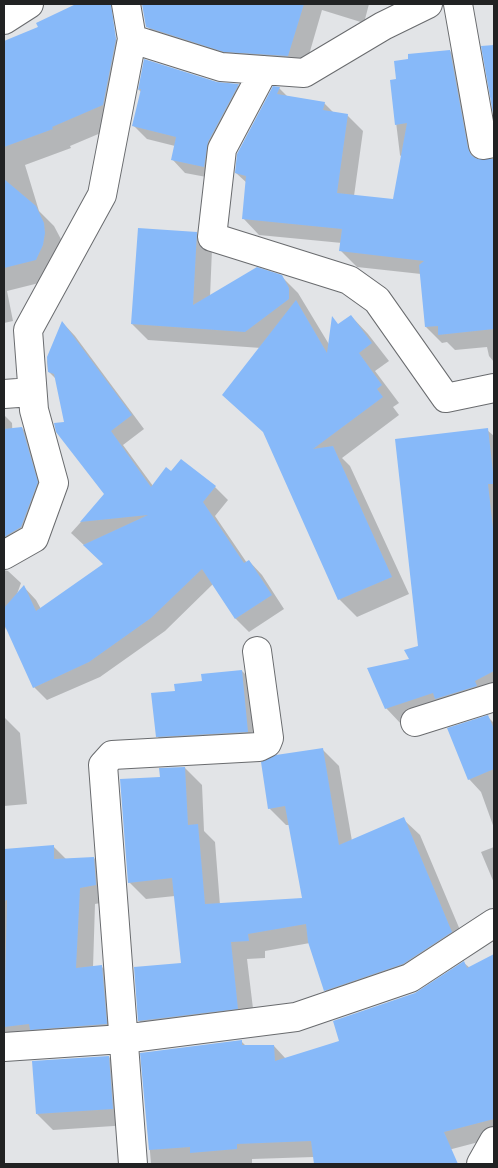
<!DOCTYPE html>
<html>
<head>
<meta charset="utf-8">
<style>
	body { margin:0 }
	#map { position:relative; width:498px; height:1168px; overflow:hidden; background:#e2e4e7; font-family:"Alegreya Sans",sans-serif }
	canvas { display:block }
	.frame { position:absolute; inset:0; border:5px solid #212223; pointer-events:none }
</style>
</head>
<body>
<div id="map">
<canvas width="498" height="1168"></canvas>
<div class="frame"></div>
</div>
<script>
const ctx = document.querySelector('canvas').getContext('2d');
ctx.lineJoin = 'round';
function fill(path, color) { ctx.fillStyle = color; ctx.fill(path, 'evenodd'); }
function strokePath(path, color, width, dash) { ctx.strokeStyle = color; ctx.lineWidth = width; ctx.lineCap = dash ? 'butt' : 'round'; ctx.setLineDash(dash || []); ctx.stroke(path); }
fill(new Path2D(`
	M79,4H92L107,19L132,73L122,124L70,146L71,148L25,165L39,211L54,226L63,243L55,279L7,291L13,321L4,323V43L39,27L37,23Z
	M149,4H369L364,23L322,10L304,72L163,43L147,26L145,15Z
	M494,44V112L484,55Z
	M450,51L466,67L484,162L494,159V362L489,356L487,347L455,350L447,342L442,343L426,327L421,274L357,267L341,251L342,243L259,235L243,218L247,183L236,173L279,88L288,97L324,103L334,113L347,115L363,131L354,196L394,201L402,158L400,155L391,81L397,80Z
	M145,61L216,83L238,85L251,98L217,179L185,173L172,159L175,146L147,139L133,125L141,92L139,90Z
	M196,233L212,249L210,297L281,276L298,293L330,346L339,325L351,316L368,334L389,361L375,371L399,403L393,407L399,415L342,458L350,466L409,594L357,617L339,599L261,348L148,340L132,324Z
	M63,323L75,336L144,429L123,445L153,486L172,473L181,461L215,487L228,500L215,516L247,563L249,561L262,575L284,609L249,632L236,619L213,584L165,631L100,677L47,700L34,687L6,626L4,633V570L8,571L21,583L17,594L24,587L36,600L41,609L104,564L71,533L106,494L65,423L56,379L48,371L47,361Z
	M4,415L12,423L13,443L22,428L35,441L50,496L4,560Z
	M487,430L494,436V695L402,725L386,708L420,647Z
	M242,671L258,687L263,748L173,753L157,736L176,692Z
	M4,717L20,733L27,804L4,806Z
	M488,717L494,723V828L481,792L469,779Z
	M322,749L339,766L352,841L403,819L420,835L468,949L342,1007L325,990L310,943L265,951V958L247,959L255,1025L156,1038L139,1021L183,965L175,896L146,899L129,882L162,778L185,768L202,785L204,831L215,842L220,905L304,899L290,825H286L269,808Z
	M53,846L67,860L94,858L110,874L112,901L95,904L93,968L102,967L118,983L122,1040L4,1035V850Z
	M494,847V883L481,852Z
	M494,956V1138L433,1154L455,1164H315L314,1157L252,1159V1164H151L142,1054L241,1041L247,1047L274,1046L286,1059L341,1041L464,963L470,968Z
	M109,1057L125,1073L129,1125L53,1130L37,1114Z`), '#0003');
fill(new Path2D(`
	M76,4H111L116,39L103,105L52,127L53,129L4,147V41L38,27L36,23Z
	M142,4H304L288,56L224,52L146,27Z
	M494,45V119L481,46Z
	M450,50L468,148L471,155L477,159H494V329L438,335V326L425,327L419,265L424,261L339,251L342,229L242,219L246,176L235,173L237,154L273,86L280,87L277,94L325,102L323,110L348,114L337,193L393,199L407,123L395,125L390,80L396,79L394,61L408,59V54Z
	M144,59L217,82L239,84L208,142L204,167L171,160L176,137L132,126L141,89L138,90Z
	M4,179L36,206L44,223L45,233L43,245L36,260L4,268Z
	M138,228L197,232L193,305L257,267L282,275L289,288V299L245,332L131,324Z
	M296,300L327,353L332,316L338,324L351,315L372,343L359,353L382,385L377,389L383,397L313,449L333,446L392,577L338,600L263,432L222,395Z
	M62,321L132,415L111,431L151,487L166,467L171,471L181,459L216,486L203,502L244,563L249,560L272,595L235,619L202,569L151,618L89,662L33,688L4,624V608L24,585L36,611L103,564L83,545L148,515L80,522L104,494L56,432L54,423L64,422L54,374L48,372L47,357Z
	M22,427L38,482L21,527L4,537V429Z
	M488,428L494,481V484H488L494,537V671L475,681L477,686L435,699L433,693L385,709L367,668L409,659L404,650L418,646L395,439Z
	M242,670L248,732L156,737L151,693L175,691L174,684L202,681L201,674Z
	M488,715L494,729V769L468,780L447,728Z
	M323,748L339,845L404,817L452,932L403,964L324,991L308,942L306,924L248,934L249,941L231,942L238,1009L138,1021L134,967L181,963L172,878L128,883L120,779L160,777L159,768L185,767L188,825L198,824L205,904L302,898L285,806L268,809L261,762L276,755Z
	M54,845V859L94,857L96,885L80,888L76,968L102,965L107,1024L30,1030L29,1024L4,1027L7,900L4,901V849Z
	M494,954V1119L444,1132L458,1164H314L311,1141L237,1144V1149L190,1153V1147L149,1150L140,1053L242,1040V1045H274L275,1061L339,1041L333,1021L415,993L464,961L467,968Z
	M109,1056L113,1109L36,1114L32,1061Z`), '#87b9f9');
const minor = new Path2D(`
	M126,4L132,39
	M458,4L483,145L494,143
	M4,20L29,4
	M264,70L222,149L212,237L349,280L377,300L446,398L494,388
	M4,394L32,392
	M4,555L34,538L54,483L34,410L28,330L102,195L132,39L221,67L304,73L383,26L428,4
	M415,722L494,697
	M4,1047L123,1039L296,1017L410,978L494,923
	M133,1164L103,765L112,755L259,747L267,743L269,738L257,651
	M481,1164L494,1141`);
strokePath(minor, '#696b6e', 30);
strokePath(minor, '#fff', 28);
</script>
</body>
</html>
